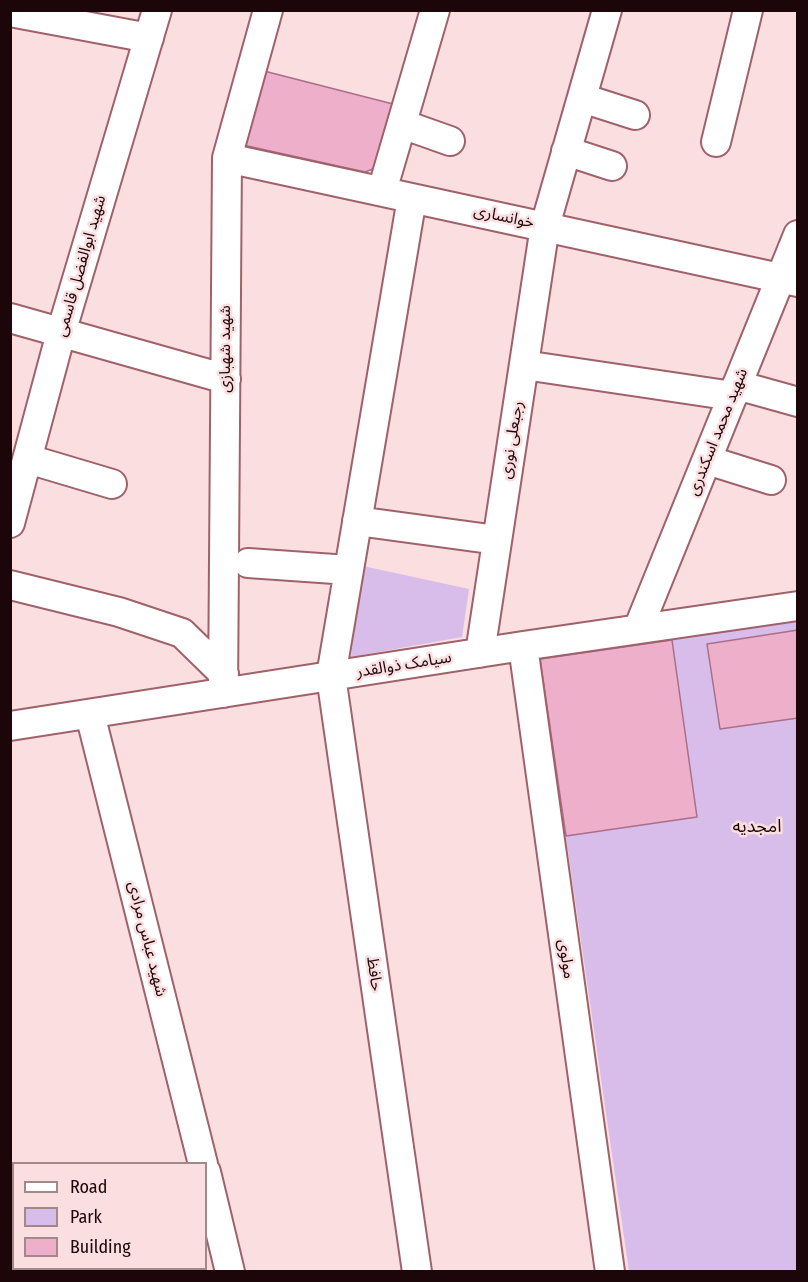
<!DOCTYPE html>
<html>
<head>
<meta charset="utf-8">
<style>
	body { margin:0 }
	#map { position:relative; width:808px; height:1282px; overflow:hidden; background:#fbdee0; font-family:"Fira Sans Condensed",sans-serif }
	canvas { display:block }
	.frame { position:absolute; inset:0; border:12px solid #1c0609; pointer-events:none }
	.legend { position:absolute; left:12px; top:1162px; width:195px; height:108px; box-sizing:border-box; background:#fbdee0; border:2px solid #a2888a; margin:0; padding:8px 10px; list-style:none; font-size:18px; color:#1c0609 }
	.legend li { display:flex; align-items:center; gap:12px; height:30px }
	.legend b { width:30px; border:2px solid #a2888a }
</style>
</head>
<body>
<div id="map">
<canvas width="808" height="1282"></canvas>
<div class="frame"></div>
<ul class="legend">
<li><b style="height:8px;background:#fff"></b>Road</li>
<li><b style="height:16px;background:#d8bcea"></b>Park</li>
<li><b style="height:16px;background:#eeafca"></b>Building</li>
</ul>
</div>
<script>
const ctx = document.querySelector('canvas').getContext('2d');
ctx.lineJoin = 'round';
function fill(path, color) { ctx.fillStyle = color; ctx.fill(path, 'evenodd'); }
function strokePath(path, color, width, dash) { ctx.strokeStyle = color; ctx.lineWidth = width; ctx.lineCap = dash ? 'butt' : 'round'; ctx.setLineDash(dash || []); ctx.stroke(path); }
function label(font, color, halo, rows, align = 'center') {
  ctx.font = font + ' "Fira Sans Condensed","Noto Sans Arabic",sans-serif'; ctx.lineWidth = 5; ctx.setLineDash([]); ctx.textBaseline = 'middle'; ctx.strokeStyle = halo; ctx.fillStyle = color; for (const [text, x, y, turn = 0] of rows) {
    ctx.save(); ctx.translate(x, y); ctx.rotate((+turn || 0) * Math.PI / 180); ctx.textAlign = isNaN(turn) ? turn : align; if (halo) ctx.strokeText(text, 0, 0); ctx.fillText(text, 0, 0); ctx.restore();
  }
}
fill(new Path2D(`
	M363,566L469,589L462,637L351,657Z
	M797,621V1271H629L540,659Z`), '#d8bcea');
const building = new Path2D(`
	M264,71L397,105L381,166L365,172L243,145Z
	M798,630V718L720,729L707,644Z
	M672,640L697,817L566,836L540,659Z`);
fill(building, '#eeafca');
strokePath(building, '#a96f89', 1.5);
const minor = new Path2D(`
	M10,12L149,38
	M582,98L635,115
	M402,124L450,141
	M716,142L748,10
	M566,151L612,166
	M227,158L798,282
	M382,191L435,10
	M412,198L331,676L417,1272
	M10,318L226,379
	M524,365L733,396
	M737,385L798,402
	M28,459L112,484
	M707,460L771,480
	M357,521L497,540
	M10,523L61,333L157,10
	M248,563L349,570
	M10,585L119,612L182,633L224,674
	M638,629L798,235
	M523,646L610,1272
	M480,653L545,226L607,10
	M223,693L227,158L268,10
	M90,714L203,1164
	M10,726L523,646L798,606
	M206,1172L230,1272
	M10,1256L14,1268`);
strokePath(minor, '#a0626a', 32);
strokePath(minor, '#fff', 28);
label('16px', '#1c0609', '#fbdee0', [
	["خوانساری",504,217,12],
	["شهید ابوالفضل قاسمی",81,266,-74],
	["شهید شهبازی",226,349,-90],
	["شهید محمد اسکندری",718,432,-68],
	["رجبعلی نوری",512,440,-81],
	["سیامک ذوالقدر",404,665,-9],
	["شهید عباس مرادی",147,939,76],
	["مولوی",566,959,82],
	["حافظ",374,974,82]
]);
label('18px', '#1c0609', '#fbdee0', [
	["امجدیه",757,827]
]);
</script>
</body>
</html>
